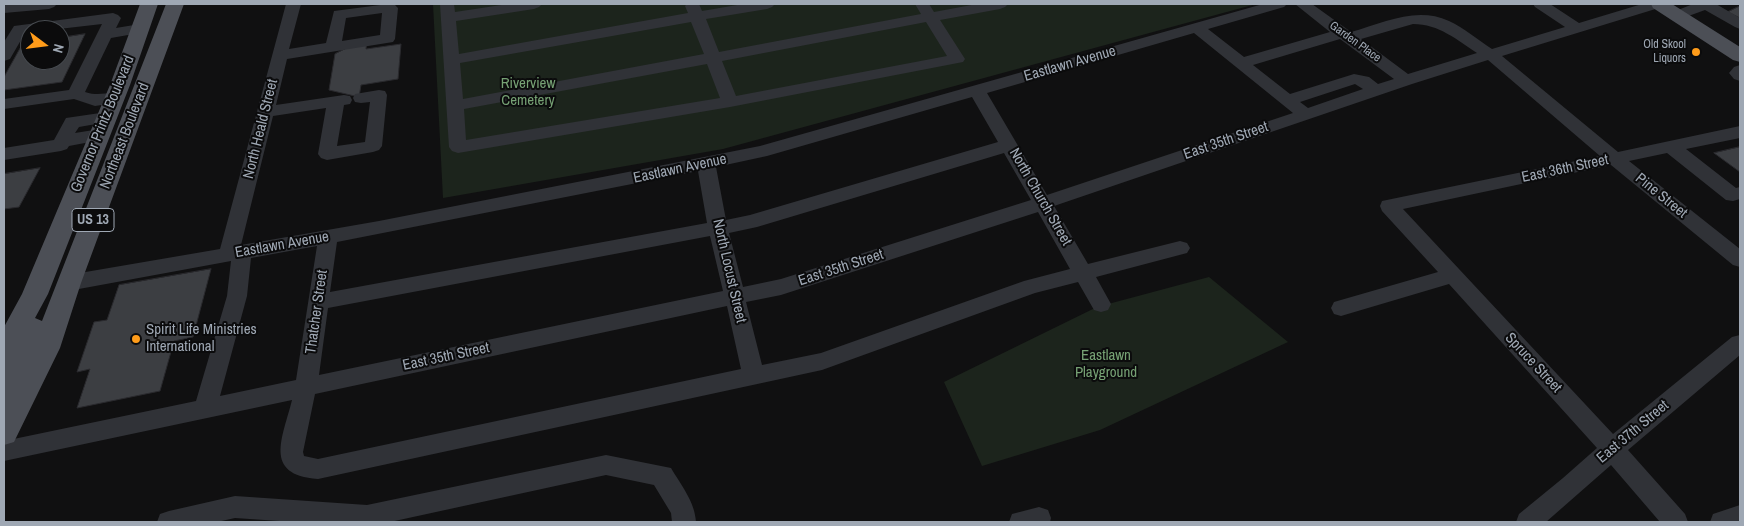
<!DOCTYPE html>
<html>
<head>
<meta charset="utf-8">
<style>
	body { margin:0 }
	#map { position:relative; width:1744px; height:526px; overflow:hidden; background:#101011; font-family:"Archivo Narrow",sans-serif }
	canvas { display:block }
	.frame { position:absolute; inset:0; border:5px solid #9fa8b4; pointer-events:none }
	.north { position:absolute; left:20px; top:20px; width:50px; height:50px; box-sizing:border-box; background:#0b0b0c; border:1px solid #464a4f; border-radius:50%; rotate:105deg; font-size:14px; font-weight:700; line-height:20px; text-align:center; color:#9fa8b4 }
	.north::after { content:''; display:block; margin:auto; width:18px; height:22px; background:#ff9c1a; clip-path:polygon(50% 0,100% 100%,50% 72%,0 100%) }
</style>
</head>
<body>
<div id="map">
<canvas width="1744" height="526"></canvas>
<div class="frame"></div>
<div class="north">N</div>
</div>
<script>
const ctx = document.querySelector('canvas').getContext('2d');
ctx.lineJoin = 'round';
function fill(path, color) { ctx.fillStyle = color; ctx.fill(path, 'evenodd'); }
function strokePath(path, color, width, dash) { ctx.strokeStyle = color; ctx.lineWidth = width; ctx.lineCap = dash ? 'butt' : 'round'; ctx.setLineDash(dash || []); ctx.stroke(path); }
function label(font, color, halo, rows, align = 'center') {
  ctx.font = font + ' "Archivo Narrow",sans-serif'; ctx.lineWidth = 4; ctx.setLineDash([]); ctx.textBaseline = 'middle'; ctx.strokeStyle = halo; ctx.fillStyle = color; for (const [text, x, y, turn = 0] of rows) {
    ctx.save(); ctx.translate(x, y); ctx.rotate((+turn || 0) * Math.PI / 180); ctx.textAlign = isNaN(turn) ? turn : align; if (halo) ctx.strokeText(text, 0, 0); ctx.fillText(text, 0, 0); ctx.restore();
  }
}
fill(new Path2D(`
	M433,4H1256L723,149L443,198Z
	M1209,277L1288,342L1100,430L982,466L944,382L1097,307Z`), '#1c241c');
const building = new Path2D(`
	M1740,6V18L1728,12Z
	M85,34L62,82L4,90V77L23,43L30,42V60H60V38Z
	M367,38L366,49L401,44L398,79L361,85L359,97L329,90L335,54Z
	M1740,147V172L1714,153Z
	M40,168L19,207L4,209V174Z
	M211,269L193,337L174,341L160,391L77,408L90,369L77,372L94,322L107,320L119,285Z`);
fill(building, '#3c3e42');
strokePath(building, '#2a2a2e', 1);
fill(new Path2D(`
	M10,4H57L54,7L49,9L4,13V5Z
	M286,4H301L289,49L326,43L334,11L388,4L395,5L398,8L395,39L393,42L287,59L276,105L344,95L350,96L352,100L350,104L344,105L337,146L365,142L370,102L361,103L355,102L353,98L355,94L379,90L385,91L387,95L382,146L379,150L373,152L327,160L321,158L318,154L326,108L273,116L241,245L379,221L760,146L1263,4H1287L1284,7L1208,29L1244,57L1330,32L1295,4H1312L1351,32C1384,23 1416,6 1449,21C1464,28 1478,40 1492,49L1565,27L1535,7L1533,4H1550L1579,23L1642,4H1664L1662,7L1502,56L1618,152L1740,126V138L1686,149L1736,188L1740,187V199L1733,201L1726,200L1667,153L1629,161L1740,249V267L1733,265L1611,165L1403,209L1613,434L1732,337L1740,335V355L1628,450L1685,514L1688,522H1660L1611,465L1546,522H1516L1519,514L1563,478L1597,448L1449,284L1341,316L1334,314L1331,308L1334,302L1438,272L1382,211L1380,206L1382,201L1600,156L1488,60L1412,84L1054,206L1088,264L1180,241L1187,243L1190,248L1187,253L1096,277L1111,304L1108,310L1101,312L1094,310L1078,282L1035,293L822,370L318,479C262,475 283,437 292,400L4,461V441L196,401L227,296L231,261L68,291L61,288L58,283L61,278L68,275L220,249ZM382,13L380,35L342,41L346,18ZM1413,24C1439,24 1457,40 1477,53L1408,74L1361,39ZM1194,33L1293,113L1047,195L987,93ZM1340,39L1394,79L1378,84L1369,77L1354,74L1290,94L1253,65ZM1355,84L1363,89L1308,108L1300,102ZM972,97L998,142L750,215L726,220L716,167L767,156ZM1004,153L1031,200L781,279L743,287L729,233L757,227ZM698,171L707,223L330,292L337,242ZM1038,212L1070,269L1024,281L821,353L762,365L746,302L781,295ZM710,236L723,291L319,375L328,308ZM317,246L296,380L220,396L247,296L251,258ZM727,306L741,369L318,459L304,456L303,452L315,394Z
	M440,4H454L455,12L508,4H542L539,7L534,9L456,21L459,54L688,13L685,6L687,4H699L702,11L743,4H775L772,7L767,9L706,19L719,52L921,14L915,4H929L934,12L977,4H1008L1005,7L1000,9L940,20L965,59L963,62L730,107L458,153L452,151L449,147ZM691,22L704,54L463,99L460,63ZM926,22L947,56L736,96L722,61ZM707,64L720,98L466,140L464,109Z
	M1693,4H1716L1740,18V29L1735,27L1705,10L1683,18H1673L1670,15L1673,12Z
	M113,13L118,15L121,18L116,28L140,24L145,26L148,29L145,32L111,38L85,92C100,97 108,91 121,94L123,98L121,102L95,106L74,99L4,109V99L69,90L102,24L50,30H30V32L25,33L10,59L4,61V42L14,26Z
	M1740,65V81L1734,79L1729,73L1734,67Z
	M107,112L113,113L116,117L113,121L79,127L75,133L100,129L106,131L109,135L106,139L69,146L67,149L61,151L4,160V148L54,140L66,118Z
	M606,455L671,468C681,485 695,502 696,522H672L671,513L654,485L606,475L390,522H294L235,518L217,522H157L160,514L169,511L235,496L367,505Z
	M1740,505V522H1710L1713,514Z
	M1039,507L1048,510L1051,518L1050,522H1009L1012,514Z`), '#303237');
fill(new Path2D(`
	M140,4H158L130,85L48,294L35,318L42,321L166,4H184L81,283L60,348L14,442L4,445V327L22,294L110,85Z
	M1651,4H1672L1740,47V62L1733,60L1653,8Z`), '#4c4f56');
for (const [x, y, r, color] of [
	[1696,52,5,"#ff9c1a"],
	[136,339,5,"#ff9c1a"]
]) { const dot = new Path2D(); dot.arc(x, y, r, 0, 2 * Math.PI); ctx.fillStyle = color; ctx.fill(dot); strokePath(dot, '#0b0b0c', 2); }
label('12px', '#9fa8b4', '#0b0b0c', [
	["Garden Place",1355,42,36]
]);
label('12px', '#9fa8b4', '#0b0b0c', [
	["Old Skool",1686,45],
	["Liquors",1686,59]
], 'right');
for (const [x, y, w] of [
	[93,220,42]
]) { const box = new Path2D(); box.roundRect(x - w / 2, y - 11.5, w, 23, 4); ctx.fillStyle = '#0b0b0c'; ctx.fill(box); strokePath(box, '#9fa8b4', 1); }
label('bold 14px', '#9fa8b4', null, [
	["US 13",93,220]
]);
label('15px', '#9fa8b4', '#0b0b0c', [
	["Eastlawn Avenue",1070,64,-16],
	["Governor Printz Boulevard",103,124,-68],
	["North Heald Street",261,129,-76],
	["Northeast Boulevard",125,136,-69],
	["East 35th Street",1226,141,-19],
	["Eastlawn Avenue",680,169,-12],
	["East 36th Street",1565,169,-12],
	["Pine Street",1661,196,39],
	["North Church Street",1040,197,60],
	["Eastlawn Avenue",282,245,-10],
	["East 35th Street",841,268,-18],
	["North Locust Street",729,271,77],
	["Thatcher Street",317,312,-82],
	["East 35th Street",446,357,-12],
	["Spruce Street",1533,363,47],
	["East 37th Street",1633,432,-40]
]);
label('15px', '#76a174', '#0b0b0c', [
	["Riverview",528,84],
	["Cemetery",528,101],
	["Eastlawn",1106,356],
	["Playground",1106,373]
]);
label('15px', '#9fa8b4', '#0b0b0c', [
	["Spirit Life Ministries",146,330],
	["International",146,347]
], 'left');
</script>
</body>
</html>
